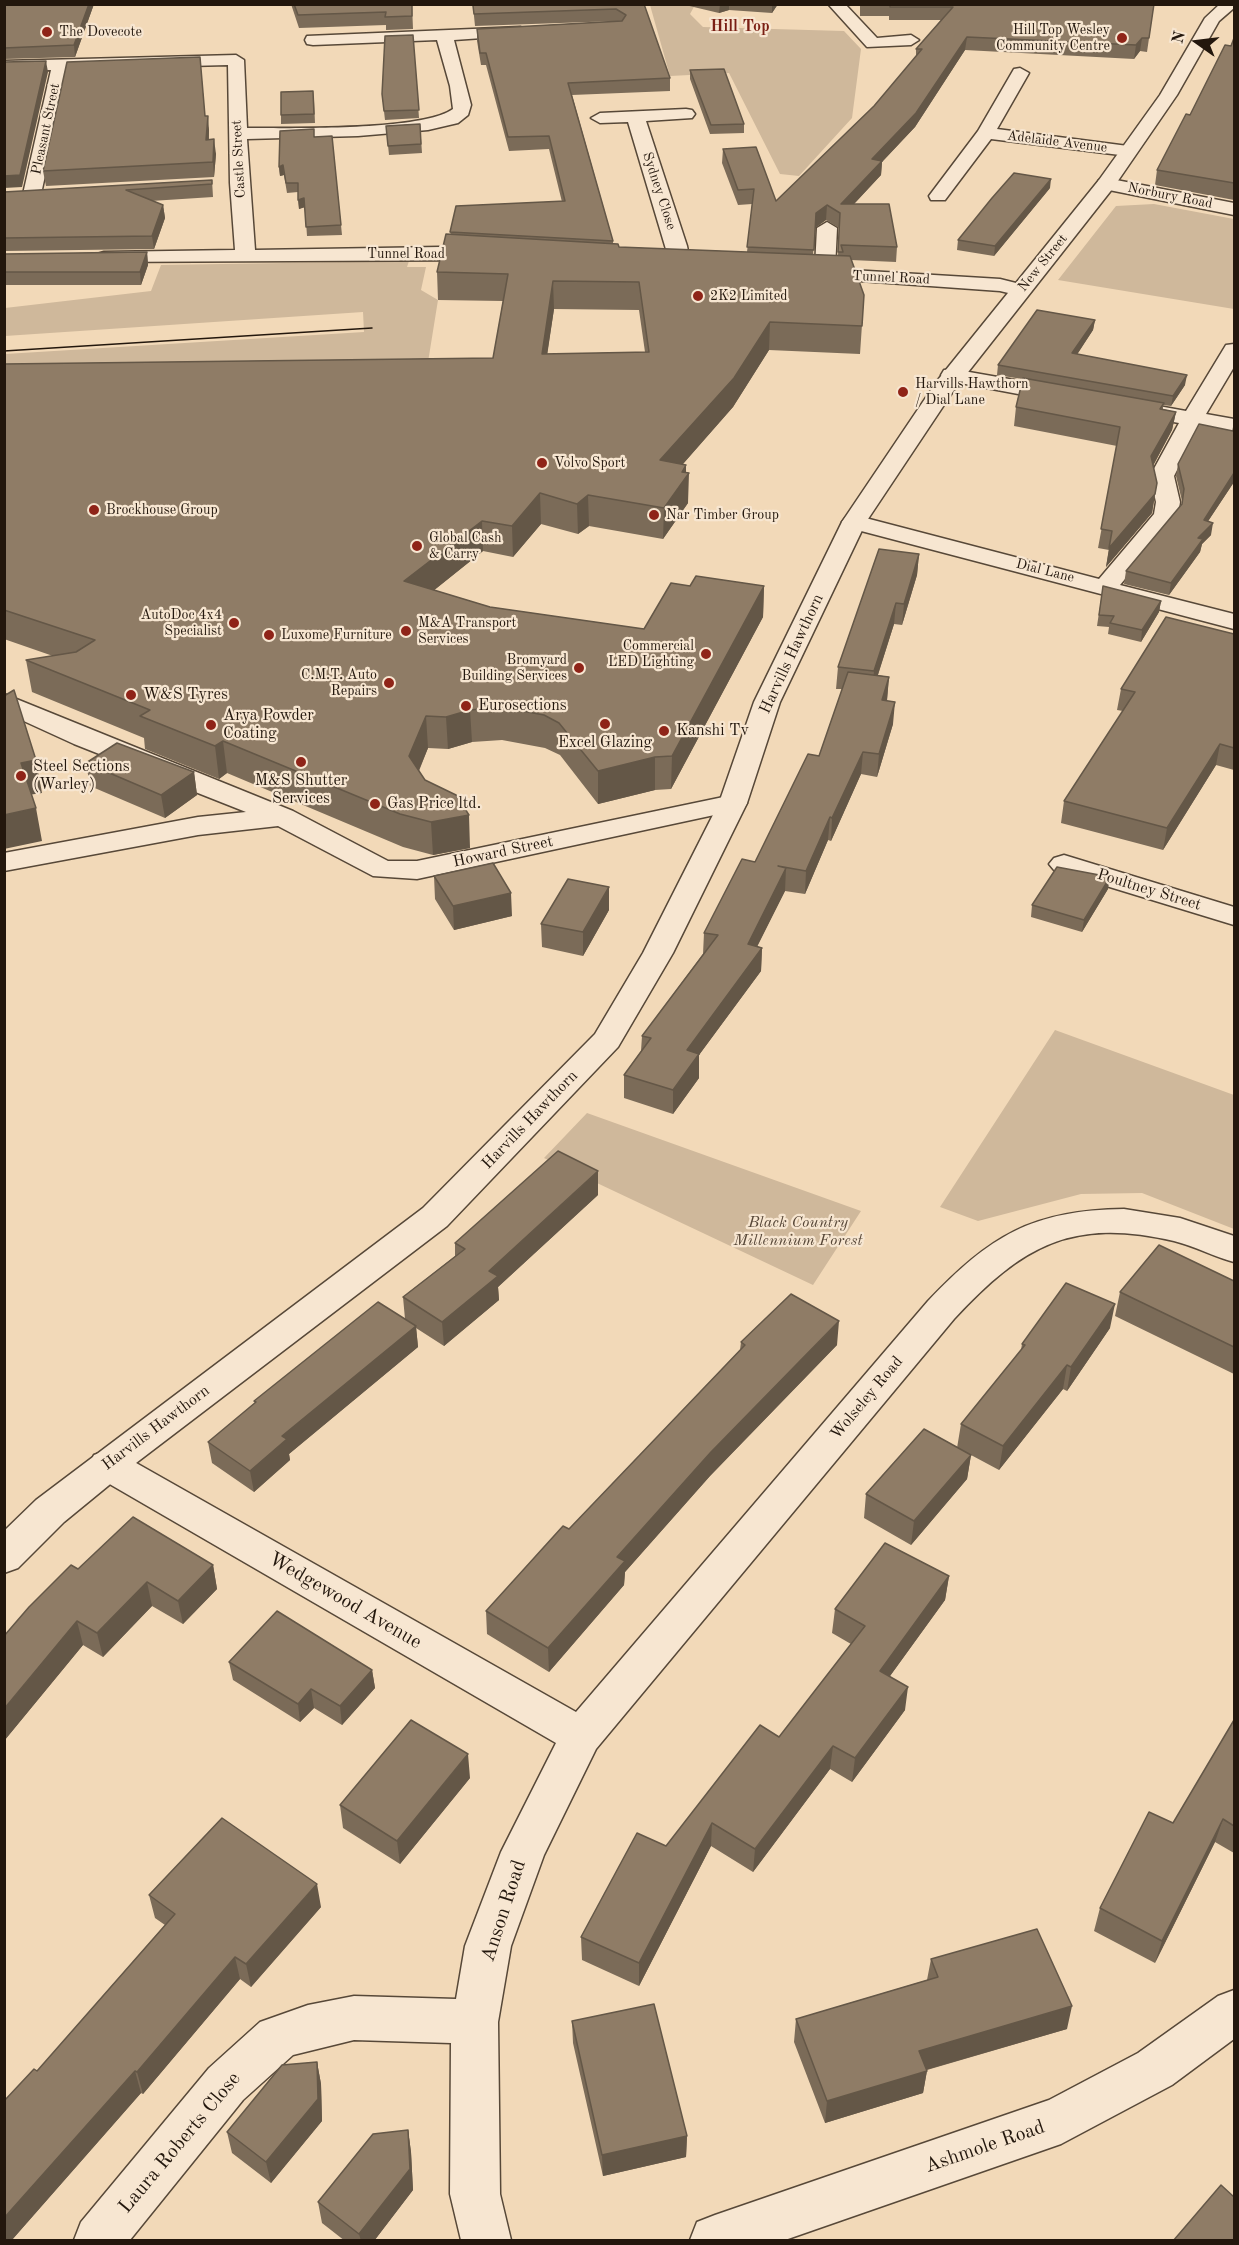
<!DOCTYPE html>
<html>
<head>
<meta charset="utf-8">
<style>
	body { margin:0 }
	#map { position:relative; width:1239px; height:2245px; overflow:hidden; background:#f2d9b8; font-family:"Old Standard TT",serif }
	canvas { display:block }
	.frame { position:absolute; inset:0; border:6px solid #23170d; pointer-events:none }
	.north { position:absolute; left:1167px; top:12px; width:60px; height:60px; -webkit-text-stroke:4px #f7e6d1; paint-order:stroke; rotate:284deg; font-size:16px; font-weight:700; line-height:24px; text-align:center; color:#23170d }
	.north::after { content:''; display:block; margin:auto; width:21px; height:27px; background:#23170d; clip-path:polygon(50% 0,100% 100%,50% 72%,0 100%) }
</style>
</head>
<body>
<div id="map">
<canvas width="1239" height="2245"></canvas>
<div class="frame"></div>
<div class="north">N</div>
</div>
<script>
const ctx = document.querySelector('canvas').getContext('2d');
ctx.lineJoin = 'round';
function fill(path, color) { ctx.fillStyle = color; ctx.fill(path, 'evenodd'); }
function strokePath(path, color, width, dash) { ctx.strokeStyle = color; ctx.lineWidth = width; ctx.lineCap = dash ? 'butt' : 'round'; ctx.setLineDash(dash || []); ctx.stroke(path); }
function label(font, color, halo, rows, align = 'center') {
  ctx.font = font + ' "Old Standard TT",serif'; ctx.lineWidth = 4.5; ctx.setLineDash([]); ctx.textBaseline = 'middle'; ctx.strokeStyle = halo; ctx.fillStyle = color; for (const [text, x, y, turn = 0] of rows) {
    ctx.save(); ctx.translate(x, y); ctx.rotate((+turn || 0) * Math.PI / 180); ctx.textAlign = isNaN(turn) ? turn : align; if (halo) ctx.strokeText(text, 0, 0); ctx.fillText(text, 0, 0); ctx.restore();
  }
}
fill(new Path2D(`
	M650,5H695L690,14L703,27L844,31L861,49L852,118L799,176L780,174L729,73L670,76Z
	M1154,204L1234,219V309L1058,280L1116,206Z
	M409,261L407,267H426L421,290L438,300L424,387L5,393V354L364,332L363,312L5,336V308L151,291L161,265Z
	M1055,1030L1234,1095V1229L1142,1193L1081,1194L978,1221L940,1207Z
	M587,1113L861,1211L813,1285L544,1158Z`), '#cfb89b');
const minor = new Path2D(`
	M828,4H845L877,38L911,35L919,40L911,45L867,47Z
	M520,27L526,29L528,32L526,35L454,40L471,105L468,115L458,123L428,130L358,136L247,139L255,250L440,247L487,250L494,252L497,256L494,260L97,262L94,258L97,254L104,252L235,250L230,183L228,65L68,69L41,194L32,200L23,194L51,70L4,71V61L236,55L244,60L247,128C289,128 423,131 453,109L450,86L437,40L313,45L307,44L305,40L307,36Z
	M1020,68L1029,73L997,129L1128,146L1137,151L1128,156L991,139L945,200H931L929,196L978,131L1014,69Z
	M686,109L692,110L695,114L692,118L646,121L687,246L691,266L688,270H674L671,266L628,122L600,123L591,118L600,113Z
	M1106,178L1234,203V215L1099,188L1097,184L1099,180Z
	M827,222L837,228L835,269L1000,279L1028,286L1031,290L1028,294L1021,296L1000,291L804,277L801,273L804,269L815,267L817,228Z
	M1234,344V367L1206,414L1234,419V433L1199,427L1174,476L1180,502L1178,515L1120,585L1234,614V629L846,527L842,522L846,517L854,515L1099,579L1154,514L1156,502L1150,476L1179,423L1123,413L1120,408L1123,403L1131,401L1186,411L1226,345Z
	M952,369L1066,389L1074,391L1077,396L1074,401L1066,403L944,380L941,375L944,370Z
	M4,694L293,811L388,861H417L733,795L743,797L747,803L743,809L733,811L417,879L373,876L278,826L198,835L4,871V853L198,817L246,812L74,744L4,712Z
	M1064,855L1234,907V925L1054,870L1049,864L1054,858Z
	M1124,1209L1180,1218L1234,1236V1262C1214,1257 1195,1246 1174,1241C1071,1217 1022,1246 954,1319L596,1749L544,1855L511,1946L498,2022L500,2194L511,2240H461L450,2194L451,2043L354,2040L293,2055L243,2100L130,2240H74L81,2222L209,2068L260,2022L308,2005L354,1996L456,1999L465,1946L501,1852L556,1743L94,1475L89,1465L94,1455L108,1450L122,1455L576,1712L928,1301C990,1236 1032,1210 1124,1209Z
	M1234,1990V2039L1172,2085L1061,2144L785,2240H690L697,2222L715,2215L1049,2100L1138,2053L1218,1996Z`);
const tertiary = new Path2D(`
	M1220,4H1234V8L1219,21L1177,95L1113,188L954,390L866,522L780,702L747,803L673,953L618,1047L447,1226L136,1463L64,1522L18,1568L4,1573V1531L36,1500L423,1208L595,1034L643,953L719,803L754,702L842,522L937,381L1099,180L1160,95L1205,18Z`);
strokePath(minor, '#574838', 3);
strokePath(tertiary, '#574838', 3);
fill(minor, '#f7e6d1');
fill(tertiary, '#f7e6d1');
strokePath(new Path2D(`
	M4,351L372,328`), '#23170d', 1.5);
fill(new Path2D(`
	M4,4H94L75,57L4,59Z
	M291,4H412L413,29L386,30V25L299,28Z
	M644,4L670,78V91L572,95L613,241V243L619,247L747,252L752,204L738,205L722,163L723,149L776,201L874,106L916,56V49L941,20H889V16H860V4H1154L1147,52L1140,51L1134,59L965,50L915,127L882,162L881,175L854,204L897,247L896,262L851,260L864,295L860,354L769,350L733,407L683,464L686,472L688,503L663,539L589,526L578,534L541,524L513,557L483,551L434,590L490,607L644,629L690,586H764L763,617L671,789L655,790L598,804L560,755L545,748L502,740L472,742L448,749L428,748L419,771L470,848L433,855L403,847L227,773L219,779L145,749L144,738L32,692L26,660L53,656L4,639V364L493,358L503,301L438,300L437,272L451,235L450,232L562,202L549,149L509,151L486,65H481L477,41V29L617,21L475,26L473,6ZM826,220L839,228L838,256L813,255L815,228ZM554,309L639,310L645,352L547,354Z
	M681,4H778L772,13L729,10L719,13Z
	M413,35L419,118L385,120L382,94Z
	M1234,38V200L1155,185L1157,170L1231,46Z
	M200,57L205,116L209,130V140L216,154L214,177L46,186L43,171Z
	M690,70L744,124V133L710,134L690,79Z
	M314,100L315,123L281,124V115Z
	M420,124L422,153L389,155L386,126Z
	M332,136L342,235L307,236L305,207L299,209L298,192L287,193L284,175L280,176L279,167L315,137Z
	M212,180L213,197L151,201L163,205L165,218L154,249L4,251V192Z
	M1050,188L994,256L957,250L958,240Z
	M147,252L148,265L141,285H4V254Z
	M1095,320L1093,330L1077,354L1185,385L1171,406L1163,405V409L1176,412L1172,430L1153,466L1157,483L1152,513L1106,567L1109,550L1098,548L1117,446L1014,426L1016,407L1022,379L997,375L998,365Z
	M1234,426V482L1208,521L1211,535L1202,544L1200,552L1169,595L1124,584L1126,571L1182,504V501L1176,476L1178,464L1233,431Z
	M919,554L917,575L902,625L894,624L878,675L889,677L887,701L893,724L877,777L861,774L831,841L828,840L805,894L785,891L757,946L762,948L761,971L699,1055V1078L673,1114L624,1098V1075L641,1051L642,1036L703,954L704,933L755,862L819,756L842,689H836L838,667Z
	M1103,586L1161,601L1159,612L1141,642L1108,634L1109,627L1097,626Z
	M1234,634V770L1216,765L1163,850L1061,823L1064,801L1123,711L1117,710L1121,689Z
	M86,763L194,772L197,795L165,818L90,786Z
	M434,876L512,916L454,930L435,899Z
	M1108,889L1082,932L1031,917L1032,905Z
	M609,910L583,956L542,947L541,924Z
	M598,1195L498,1287L499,1300L444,1346L416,1328L418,1347L289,1454L290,1460L254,1492L212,1463L208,1442L255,1403L254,1401L405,1319L403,1297L455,1256V1243Z
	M1234,1281V1374L1115,1316L1120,1292Z
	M1110,1328L1067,1391L1063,1389L999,1470L971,1455L967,1479L911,1545L864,1518L866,1494L957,1448L961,1424L1021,1350L1022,1344Z
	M741,1342L837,1345L710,1476L625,1572L624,1585L549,1672L487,1634L486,1611L569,1529L740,1350Z
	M213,1565L217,1589L183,1624L152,1606L103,1657L83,1645L4,1741L78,1569Z
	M949,1576L945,1600L890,1676L905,1710L852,1782L830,1769L753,1872L711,1846L639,1986L582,1960L581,1937L666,1846L779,1737L851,1644L832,1633L835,1609Z
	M229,1662L372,1670L375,1688L342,1725L314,1708L300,1722L233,1680Z
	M1234,1720V1853L1215,1842L1155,1963L1094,1931L1100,1908L1173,1823Z
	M470,1778L400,1864L343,1828L340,1805Z
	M149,1895L321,1907L251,1987L240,1979L143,2094L141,2093L11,2241H4L37,2071L165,1925L155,1918Z
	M931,1959L1067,2029L927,2070L923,2093L825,2123L794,2042L796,2019L927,1980Z
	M572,2021L687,2136L686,2157L603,2176L573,2043Z
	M317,2062L321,2084L322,2121L271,2183L232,2153L227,2132Z
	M408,2130L411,2152L413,2190L374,2241H345L322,2223L318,2202Z`), '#7b6b58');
fill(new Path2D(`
	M89,4H94L75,57L74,45Z
	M720,4H729V10L719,13Z
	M772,4H778L772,13Z
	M967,37L965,50L915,127L882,162L881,175L840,219L841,204L872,159Z
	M1142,38L1140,51L1134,59L1136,45Z
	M46,61L48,72L22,187L4,188V176Z
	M208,116L209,130L208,154L206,140Z
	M214,139L216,154L214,177L213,162Z
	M283,165L284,175L280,176L279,167Z
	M1051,179L1050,188L994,256L995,246Z
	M304,198L305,207L299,209L298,200Z
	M163,205L165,218L154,249L152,236Z
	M827,205L826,220L815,228L816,213Z
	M147,252L148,265L141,285L140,272Z
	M553,281L554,309L543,383L542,354Z
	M1095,320L1093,330L1071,364L1072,353Z
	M770,322L769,350L733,407L660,490V460Z
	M1187,375L1185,385L1171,406L1173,396Z
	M1176,412L1172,430L1148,475L1151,456Z
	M686,465V477L689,473L688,503L663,539L664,508L682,472Z
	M1234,473V482L1201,532L1204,520Z
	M540,493L541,524L513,557L512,526Z
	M1155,494L1152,513L1106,567L1109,548Z
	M588,495L589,526L578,534L577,504Z
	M482,521L483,551L407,612L404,581Z
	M1213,523L1211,535L1202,544L1200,552L1169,595L1171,583L1198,538Z
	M919,554L917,575L902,625L904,604Z
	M764,586L763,617L671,789L672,756Z
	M1161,601L1159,612L1141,642L1142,630Z
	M896,603L894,624L872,693L874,671Z
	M889,677L887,699L880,723L882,700Z
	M895,702L893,724L877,777L879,754Z
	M470,710L472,742L448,749L446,717Z
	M426,716L428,748L411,789L409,756Z
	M223,741L227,773L219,779L215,746Z
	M1220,744L1216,765L1163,850L1167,828Z
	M863,752L861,774L831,841L832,818Z
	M655,757V790L598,804V771Z
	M36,760L42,793L28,795L21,763Z
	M194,772L197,795L165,818L161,795Z
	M36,808L42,841L4,849V815Z
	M469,815L470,848L433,855L431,822Z
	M830,817L828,840L805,894L806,871Z
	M786,868L785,891L747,967L748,944Z
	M1110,877L1108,889L1082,932L1084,920Z
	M609,887V910L583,956V932Z
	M511,893L512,916L454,930L453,906Z
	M762,948L761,971L699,1055V1078L673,1114V1090L687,1050Z
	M598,1171V1195L498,1287L499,1300L444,1346L442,1322L489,1271Z
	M1115,1304L1110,1328L1067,1391L1071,1367Z
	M839,1321L837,1345L710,1476L625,1572L624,1585L549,1672L548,1648L617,1557L711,1452Z
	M416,1326L418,1347L289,1454L290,1460L254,1492L250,1471L282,1436Z
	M1067,1365L1063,1389L999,1470L1003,1446Z
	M971,1455L967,1479L911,1545L914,1521Z
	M213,1565L217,1589L183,1624L178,1601Z
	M949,1576L945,1600L877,1694L880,1671Z
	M147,1582L152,1606L103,1657L97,1633Z
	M77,1621L83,1645L4,1741V1709Z
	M372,1670L375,1688L342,1725L340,1706Z
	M908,1687L905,1710L852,1782L855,1758Z
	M311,1689L314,1708L300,1722L298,1704Z
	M833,1746L830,1769L753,1872L755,1849Z
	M468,1754L470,1778L400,1864L397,1841Z
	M1223,1819L1215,1842L1155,1963L1162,1941Z
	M712,1823L711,1846L639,1986V1963Z
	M317,1884L321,1907L251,1987L246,1964Z
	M235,1957L240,1979L143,2094L137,2072Z
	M1072,2006L1067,2029L915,2073L919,2051Z
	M317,2062L321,2084L322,2121L271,2183L266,2162Z
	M135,2071L141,2093L11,2241H4V2218Z
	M927,2071L923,2093L825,2123L827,2101Z
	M408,2130L411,2152L413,2190L374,2241H361L359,2234Z
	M687,2136L686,2157L603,2176L602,2155Z`), '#645747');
const building = new Path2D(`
	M4,4H89L74,45L4,48Z
	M294,4H412V16L385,17L386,12L298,15Z
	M474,4H644L670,78L568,83L613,241L450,232L456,206L565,201L549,136L508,137L486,53H480L477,29L622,21L626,15L616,9L474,14L473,6Z
	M890,4H1154L1149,38H1142L1136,45L967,37L916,113L872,159L882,161L841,204H889L897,247L841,245L843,252H838L840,213L827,205L816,213L814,250L747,247L754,189L738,190L723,149L756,147L776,201L874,106L922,49H916L953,7H890Z
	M413,35L419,110L384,111L382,94L385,36Z
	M1234,38V183L1157,170L1186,114L1190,115L1225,45L1231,46Z
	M200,57L205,116H208L206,140L214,139L213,162L43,171L67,62Z
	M46,61L20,175L4,176V62Z
	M724,69L744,124L711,125L690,70Z
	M313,91L314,114L281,115V92Z
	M420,124L421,144L388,146L386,126Z
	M314,129V137L332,136L341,225L306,227L304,198L298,200V183H286L283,165L279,167L280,131Z
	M1014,173L1051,179L995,246L958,240L992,198Z
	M212,180V184L126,190L163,205L152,236L4,238V192Z
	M446,234L618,244L619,247L850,256L864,295L862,326L770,322L734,378L660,460L686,465L682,472L689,473L664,508L588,495L577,504L540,493L512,526L482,521L404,581L490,607L644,629L671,583L690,586L696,576L764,586L672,756L655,757L598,771L559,723L544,715L501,707L470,710L446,717L426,716L409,756L425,780L456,795L469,815L431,822L400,814L223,741L215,746L140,716L150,710L26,660L76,652L95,640L4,610V364L493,358L508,274L437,272ZM553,281L639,282L649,352L542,354Z
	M147,252L140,272H4V254Z
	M1037,310L1095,320L1072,353L1187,375L1173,396L998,365Z
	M1023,378L1164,403L1160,409L1176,412L1151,456L1157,483L1155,494L1109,548L1112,531L1101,529L1120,427L1016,407Z
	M1199,424L1233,431L1234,426V473L1204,520L1213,523L1198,538L1203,539L1171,583L1126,571L1182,504L1184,489L1178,464Z
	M879,549L919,554L904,604L896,603L874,671L838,667Z
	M1103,586L1161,601L1142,630L1110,623L1114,616L1099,615Z
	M1166,617L1234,634V748L1220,744L1167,828L1064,801L1135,692L1121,689Z
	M848,672L889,677L882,700L895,702L879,754L863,752L832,818L830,817L806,871L778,866L786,868L748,944L762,948L687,1050L699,1054L673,1090L624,1075L651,1038L642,1036L718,935L704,933L742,859L755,862L808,754L819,756Z
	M14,690L36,760L21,763L36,808L4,815V696Z
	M117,743L194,772L161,795L86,763Z
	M493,863L511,893L453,906L434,876Z
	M1057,867L1110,877L1084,920L1032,905Z
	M568,879L609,887L583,932L541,924Z
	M558,1151L598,1171L489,1271L498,1276L442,1322L403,1297L465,1249L455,1243Z
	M1159,1245L1234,1281V1347L1120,1292Z
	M1066,1283L1115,1304L1071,1367L1067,1365L1003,1446L961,1424L1025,1345L1022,1344Z
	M791,1294L839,1321L711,1452L617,1557L625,1561L548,1648L486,1611L563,1526L569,1529L745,1345L741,1342Z
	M378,1302L416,1326L282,1436L287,1439L250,1471L208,1442L256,1402L254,1401Z
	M924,1429L971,1455L914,1521L866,1494Z
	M133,1517L213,1565L178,1601L147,1582L97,1633L77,1621L4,1709V1636L29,1607L71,1565L78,1569Z
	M885,1543L949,1576L880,1671L908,1687L855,1758L833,1746L755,1849L712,1823L639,1963L581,1937L637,1833L666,1846L760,1725L779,1737L865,1626L835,1609Z
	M277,1611L372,1670L340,1706L311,1689L298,1704L229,1662Z
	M411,1720L468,1754L397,1841L340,1805Z
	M1234,1720V1826L1223,1819L1162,1941L1100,1908L1149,1812L1173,1823Z
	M222,1818L317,1884L246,1964L235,1957L137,2072L135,2071L4,2218V2101L34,2069L37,2071L175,1914L149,1895Z
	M1037,1929L1072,2006L919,2051L927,2071L827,2101L796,2019L938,1977L931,1959Z
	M654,2004L687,2136L602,2155L572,2021Z
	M317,2062L318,2099L266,2162L227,2132L282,2065Z
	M408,2130L410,2169L359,2234L318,2202L373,2134Z
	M1221,2185L1234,2197V2241H1173Z`);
fill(building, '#8f7c66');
strokePath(building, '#645747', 1.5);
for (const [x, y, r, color] of [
	[47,32,6,"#8f2418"],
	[1122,38,6,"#8f2418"],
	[698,296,6,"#8f2418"],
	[903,392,6,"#8f2418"],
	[542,463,6,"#8f2418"],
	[94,510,6,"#8f2418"],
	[654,515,6,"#8f2418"],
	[417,546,6,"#8f2418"],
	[234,623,6,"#8f2418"],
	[406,631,6,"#8f2418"],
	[269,635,6,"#8f2418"],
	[706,654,6,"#8f2418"],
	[579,668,6,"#8f2418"],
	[389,683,6,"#8f2418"],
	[131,695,6,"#8f2418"],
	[466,706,6,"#8f2418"],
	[605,724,6,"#8f2418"],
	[211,725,6,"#8f2418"],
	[664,731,6,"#8f2418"],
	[301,762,6,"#8f2418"],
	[21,776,6,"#8f2418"],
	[375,804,6,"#8f2418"]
]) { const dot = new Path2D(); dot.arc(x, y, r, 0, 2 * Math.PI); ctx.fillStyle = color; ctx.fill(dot); strokePath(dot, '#f7e6d1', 2); }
label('14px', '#23170d', '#f7e6d1', [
	["Hill Top Wesley",1110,30,"right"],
	["Community Centre",1110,46,"right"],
	["The Dovecote",59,32],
	["2K2 Limited",710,296],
	["Harvills Hawthorn",915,384],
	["/ Dial Lane",915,400],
	["Volvo Sport",554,463],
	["Brockhouse Group",106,510],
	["Nar Timber Group",666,515],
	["Global Cash",429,538],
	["& Carry",429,554],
	["AutoDoc 4x4",222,615,"right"],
	["Specialist",222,631,"right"],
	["M&A Transport",418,623],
	["Services",418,639],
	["Luxome Furniture",281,635],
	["Commercial",694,646,"right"],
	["LED Lighting",694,662,"right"],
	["Bromyard",567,660,"right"],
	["Building Services",567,676,"right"],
	["C.M.T. Auto",377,675,"right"],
	["Repairs",377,691,"right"]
], 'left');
label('14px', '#23170d', '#f7e6d1', [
	["Pleasant Street",46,129,-78],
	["Adelaide Avenue",1057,142,7],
	["Castle Street",239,159,-93],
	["Sydney Close",659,191,72],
	["Norbury Road",1170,196,11],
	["Tunnel Road",406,254],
	["New Street",1043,263,-51],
	["Tunnel Road",891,278,3],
	["Dial Lane",1045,571,14]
]);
label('bold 16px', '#7a1f14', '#f7e6d1', [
	["Hill Top",740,27]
]);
label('16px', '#23170d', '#f7e6d1', [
	["Harvills Hawthorn",792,654,-65],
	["Howard Street",503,852,-12],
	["Poultney Street",1149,890,17],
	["Harvills Hawthorn",530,1120,-46],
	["Wolseley Road",867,1398,-50],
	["Harvills Hawthorn",156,1428,-37]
]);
label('16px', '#23170d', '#f7e6d1', [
	["W&S Tyres",143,695],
	["Eurosections",478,706],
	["Arya Powder",223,716],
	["Coating",223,734],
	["Kanshi Tv",676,731],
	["Excel Glazing",605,743,"center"],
	["Steel Sections",33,767],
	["(Warley)",33,785],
	["M&S Shutter",301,781,"center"],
	["Services",301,799,"center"],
	["Gas Price ltd.",387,804]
], 'left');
label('italic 16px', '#574738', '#f7e6d1', [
	["Black Country",798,1223],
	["Millennium Forest",798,1241]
]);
label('20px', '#23170d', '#f7e6d1', [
	["Wedgewood Avenue",345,1601,30],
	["Anson Road",504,1911,-72],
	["Laura Roberts Close",180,2143,-50],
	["Ashmole Road",985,2147,-19]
]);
</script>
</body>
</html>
